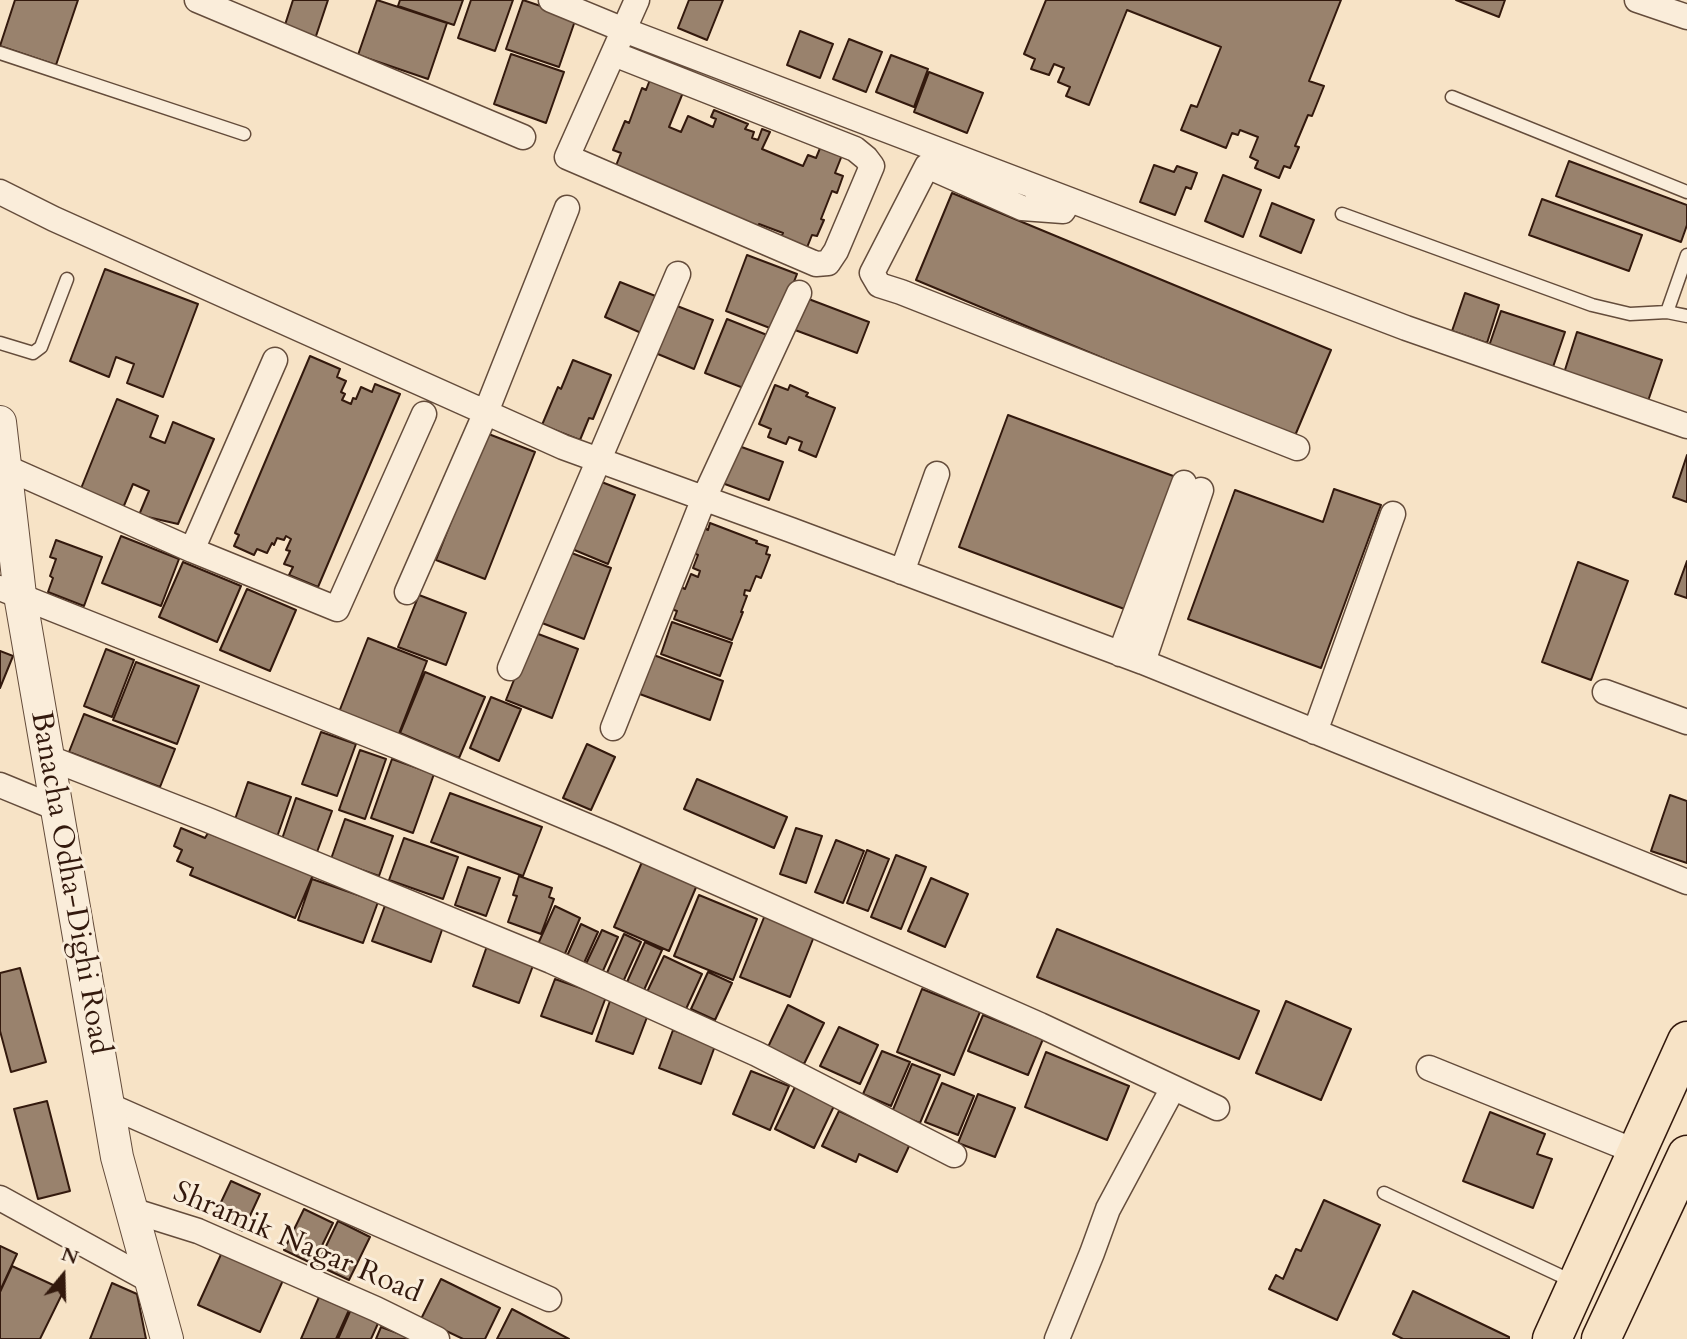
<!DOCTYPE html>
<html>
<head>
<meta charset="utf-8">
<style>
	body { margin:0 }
	#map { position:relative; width:1687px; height:1339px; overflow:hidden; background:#f7e3c6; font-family:Cardo,serif }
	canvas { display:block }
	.north { position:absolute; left:28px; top:1241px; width:70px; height:70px; -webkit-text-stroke:5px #faedda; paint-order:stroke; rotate:19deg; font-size:19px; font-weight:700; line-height:28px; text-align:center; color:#33190d }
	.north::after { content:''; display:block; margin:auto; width:24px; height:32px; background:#33190d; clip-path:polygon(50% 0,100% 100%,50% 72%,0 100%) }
</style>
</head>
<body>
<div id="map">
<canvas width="1687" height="1339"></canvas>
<div class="north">N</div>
</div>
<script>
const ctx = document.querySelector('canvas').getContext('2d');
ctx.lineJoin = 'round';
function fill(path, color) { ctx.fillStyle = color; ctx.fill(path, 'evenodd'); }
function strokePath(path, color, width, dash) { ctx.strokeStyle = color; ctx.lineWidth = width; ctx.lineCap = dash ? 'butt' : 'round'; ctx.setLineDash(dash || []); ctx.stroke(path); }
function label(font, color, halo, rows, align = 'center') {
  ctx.font = font + ' Cardo,serif'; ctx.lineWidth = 6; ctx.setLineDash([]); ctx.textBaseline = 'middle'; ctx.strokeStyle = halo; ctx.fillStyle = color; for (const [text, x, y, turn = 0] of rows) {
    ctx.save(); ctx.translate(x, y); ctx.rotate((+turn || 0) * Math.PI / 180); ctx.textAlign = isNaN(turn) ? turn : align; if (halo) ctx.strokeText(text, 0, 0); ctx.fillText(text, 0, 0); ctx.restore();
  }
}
const building = new Path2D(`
	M15,0H78L56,65L0,46Z
	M293,0H328L315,39L284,28Z
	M377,0L447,23L428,79L358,55Z
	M400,0H463L454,25L398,6Z
	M471,0H513L495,51L458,38Z
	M523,0L576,18L559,67L506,49Z
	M689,0H723L707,40L678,28Z
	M1046,0H1341L1309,81L1324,86L1312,116L1308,115L1295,146L1299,147L1290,168L1284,166L1279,178L1255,168L1258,161L1250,157L1258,137L1240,130L1238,135L1232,133L1226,148L1181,130L1191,105L1197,107L1221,47L1127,10L1089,105L1066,96L1070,87L1058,82L1064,68L1054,64L1049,75L1031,69L1035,59L1024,54Z
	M1456,0H1505L1499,17Z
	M800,31L833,44L820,78L787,65Z
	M849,39L882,52L866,92L833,79Z
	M511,54L564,72L546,123L494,104Z
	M891,55L928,69L914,107L876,92Z
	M929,72L983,93L967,133L914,112Z
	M651,77L684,90L669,127L681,132L688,116L713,127L716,119L711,117L714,110L748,124L745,129L754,132L752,138L758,140L762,129L770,132L762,149L803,166L808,155L816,158L823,141L844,150L835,173L843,176L837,193L832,191L821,219L824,220L817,236L812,235L806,250L780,239L783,233L759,224L756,231L613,173L621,153L613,150L625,121L629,123L642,88L646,90Z
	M1569,161L1687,205V225L1681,242L1556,196Z
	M1154,165L1174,172L1177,166L1197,173L1191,189L1186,187L1175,215L1140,202Z
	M1223,175L1261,190L1243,237L1205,221Z
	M952,193L1331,350L1294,438L916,280Z
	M1542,199L1642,235L1629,271L1529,235Z
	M1272,203L1314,220L1301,253L1260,236Z
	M747,255L797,274L775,330L726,311Z
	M105,269L198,304L163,397L127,383L134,364L116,357L109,377L70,361Z
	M620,282L663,299L648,336L605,317Z
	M1465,293L1499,305L1487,343L1452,331Z
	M806,298L869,322L857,353L795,330Z
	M672,304L713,320L694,369L653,352Z
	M1501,311L1565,332L1553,367L1489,346Z
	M727,319L767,335L746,389L705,373Z
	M1577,332L1662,360L1648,401L1564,373Z
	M310,356L340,369L337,377L346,381L341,392L345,394L342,400L351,404L353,398L356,399L361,387L372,392L375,384L400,394L318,587L289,575L293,567L284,564L290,551L286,550L291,539L286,536L284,540L277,538L274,545L272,543L267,553L257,549L254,555L234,546L239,535L235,533Z
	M573,360L611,375L593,419L589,418L580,440L542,425L558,387L561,389Z
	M775,385L788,390L790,385L808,393L806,396L835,408L816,457L799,450L802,442L789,437L786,444L768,437L771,429L759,424Z
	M117,399L158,416L150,437L165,443L173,422L214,439L178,524L139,515L149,491L133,484L123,508L80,491Z
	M1008,415L1176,477L1127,610L959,547Z
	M486,433L535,452L485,579L436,560Z
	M736,445L783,462L769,500L722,483Z
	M1687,455V502L1673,497Z
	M599,481L635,495L608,564L572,549Z
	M1334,489L1381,505L1321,668L1188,619L1235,490L1323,522Z
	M710,523L757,541L756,543L768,547L766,554L770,555L761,578L756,576L750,591L745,590L744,595L747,596L741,612H743L732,640L674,619L677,611L671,609L679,586L685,589L691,574L698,577L700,571L693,568L698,555L692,552L701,527L708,530Z
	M121,536L179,559L161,606L102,583Z
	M56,540L102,557L84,606L48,592L53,578L50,576L56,559L50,557Z
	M569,552L611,568L584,639L542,623Z
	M1687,561V598L1675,594Z
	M183,562L241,586L217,642L159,617Z
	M1578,562L1628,581L1591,680L1542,662Z
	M247,589L296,610L270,671L220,650Z
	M419,595L466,613L446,665L398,647Z
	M672,622L732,643L720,676L661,654Z
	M533,632L578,649L552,718L506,700Z
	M368,638L427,661L398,736L339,712Z
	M106,649L134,660L112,717L84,706Z
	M0,651L13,656L0,688Z
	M651,654L723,681L710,720L637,693Z
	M136,662L199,686L177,744L113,720Z
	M425,672L485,697L459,758L400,733Z
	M491,697L521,709L499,761L470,748Z
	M84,714L175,749L160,787L69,752Z
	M321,732L356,744L337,796L302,784Z
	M587,744L615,757L591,810L563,798Z
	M360,750L386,759L365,819L339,810Z
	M392,759L434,774L413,833L371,818Z
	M697,779L787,817L774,848L684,809Z
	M248,782L291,797L277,837L234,822Z
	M450,793L542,827L523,876L431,842Z
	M1670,795L1687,801V863L1651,851Z
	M296,798L332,811L317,852L282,839Z
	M345,819L393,836L379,876L331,859Z
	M181,828L205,838L208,833L313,875L295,918L190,875L193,868L177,861L182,850L174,846Z
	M796,828L822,836L806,883L780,874Z
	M404,838L458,857L443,899L389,880Z
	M836,840L864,851L843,903L815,892Z
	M867,850L889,859L868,911L847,903Z
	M896,855L926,867L901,929L871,917Z
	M642,862L697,885L669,951L614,927Z
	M468,867L500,878L486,916L455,905Z
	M519,876L552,888L549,897L554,899L541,934L508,922L517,896L513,895Z
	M931,878L968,894L945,947L908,931Z
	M312,879L378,902L363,943L298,920Z
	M699,895L757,919L733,980L674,956Z
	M387,900L445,921L431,962L372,941Z
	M555,906L580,918L564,956L538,944Z
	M765,915L815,934L790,997L740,977Z
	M581,924L598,932L584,963L567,956Z
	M1057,929L1259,1011L1239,1059L1037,977Z
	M602,930L618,937L602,973L585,966Z
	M624,934L641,942L623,982L606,975Z
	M645,942L662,950L644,990L627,982Z
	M487,946L534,963L519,1003L473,986Z
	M664,956L702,974L686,1009L647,992Z
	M20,968L46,1062L11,1072L0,1031V973Z
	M708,972L732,983L715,1020L691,1009Z
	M555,979L606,997L592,1034L541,1016Z
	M922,989L980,1012L954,1075L897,1052Z
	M611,998L649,1012L633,1054L596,1041Z
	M1286,1001L1351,1029L1321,1100L1256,1073Z
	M788,1005L824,1023L804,1064L768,1047Z
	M983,1015L1043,1039L1028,1075L968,1051Z
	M839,1027L878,1045L860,1084L820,1066Z
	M673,1030L715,1046L701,1084L659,1068Z
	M882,1051L910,1062L891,1106L863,1094Z
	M1046,1052L1129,1086L1107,1140L1025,1107Z
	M912,1064L940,1075L920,1123L892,1112Z
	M751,1071L789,1086L770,1130L733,1114Z
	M942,1083L974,1096L958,1135L925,1122Z
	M795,1087L834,1106L814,1148L775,1129Z
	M978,1094L1015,1108L995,1157L958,1143Z
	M47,1101L70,1191L38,1199L14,1109Z
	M839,1111L910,1144L897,1172L859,1154L856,1162L822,1146Z
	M1490,1112L1545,1134L1537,1154L1552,1159L1533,1208L1463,1181Z
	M231,1181L260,1194L243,1231L214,1217Z
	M1324,1200L1380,1225L1337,1320L1269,1289L1276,1275L1283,1279L1296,1249L1301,1251Z
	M304,1209L333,1223L313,1264L284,1250Z
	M338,1221L370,1237L349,1280L317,1265Z
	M0,1246L17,1254L0,1291Z
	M223,1250L284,1278L260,1332L198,1305Z
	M12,1266L64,1290L40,1339H0V1292Z
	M441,1279L500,1308L485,1339H463L421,1319Z
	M112,1283L137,1294L146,1339H90Z
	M1413,1291L1509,1337V1339H1403L1393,1334Z
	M319,1297L349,1310L336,1339H301Z
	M352,1307L380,1319L371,1339H338Z
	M512,1309L569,1339H497Z
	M381,1327L411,1338L410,1339H376Z`);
fill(building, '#99826d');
strokePath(building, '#33190d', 2);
const service = new Path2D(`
	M0,53L244,134
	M1452,97L1687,192
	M1342,214L1592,305L1630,314L1667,312L1687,316
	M1667,312L1687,255
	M0,343L33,353L41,347L67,279
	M1384,1193L1574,1282`);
const minor = new Path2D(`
	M197,0L523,137
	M551,0L624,30L1406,328L1687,426
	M1637,0L1687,17
	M614,54L855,149L866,158L872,166L836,251L828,263L816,264L567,157L637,0
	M0,192L54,219L563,447L791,530L1143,662L1687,882
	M1070,200L1063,211L1022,208L927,166L872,273L879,285L901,292L1297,448
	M5,467L192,550L275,360
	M192,550L337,609L424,414
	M902,572L937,474
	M0,588L399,747L611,836L1040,1025L1217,1108
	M407,592L486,412L567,208
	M1120,654L1184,483
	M1143,662L1201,490
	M510,668L678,274
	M1605,692L1687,722
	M613,728L704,498L799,293
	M1315,732L1393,514
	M47,757L208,820L551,961L757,1054L954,1155
	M0,785L56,808
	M1429,1068L1637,1152
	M108,1105L549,1299
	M0,1198L151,1281
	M131,1210L198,1231L376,1309L437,1339
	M1057,1339L1092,1253L1108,1209L1173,1088`);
const tertiary = new Path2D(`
	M0,422L20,595L117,1157L167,1339`);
const primary = new Path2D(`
	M1552,1339L1687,1041
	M1601,1339L1687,1155`);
strokePath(service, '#644c3b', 15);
strokePath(minor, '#644c3b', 27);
strokePath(tertiary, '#644c3b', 34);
strokePath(primary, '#33190d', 41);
strokePath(service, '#faedda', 12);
strokePath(minor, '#faedda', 24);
strokePath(tertiary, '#faedda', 32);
strokePath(primary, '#f7e3c6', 38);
label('30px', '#33190d', '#faedda', [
	["Banacha Odha-Dighi Road",69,883,80],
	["Shramik Nagar Road",297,1244,23]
]);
</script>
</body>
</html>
